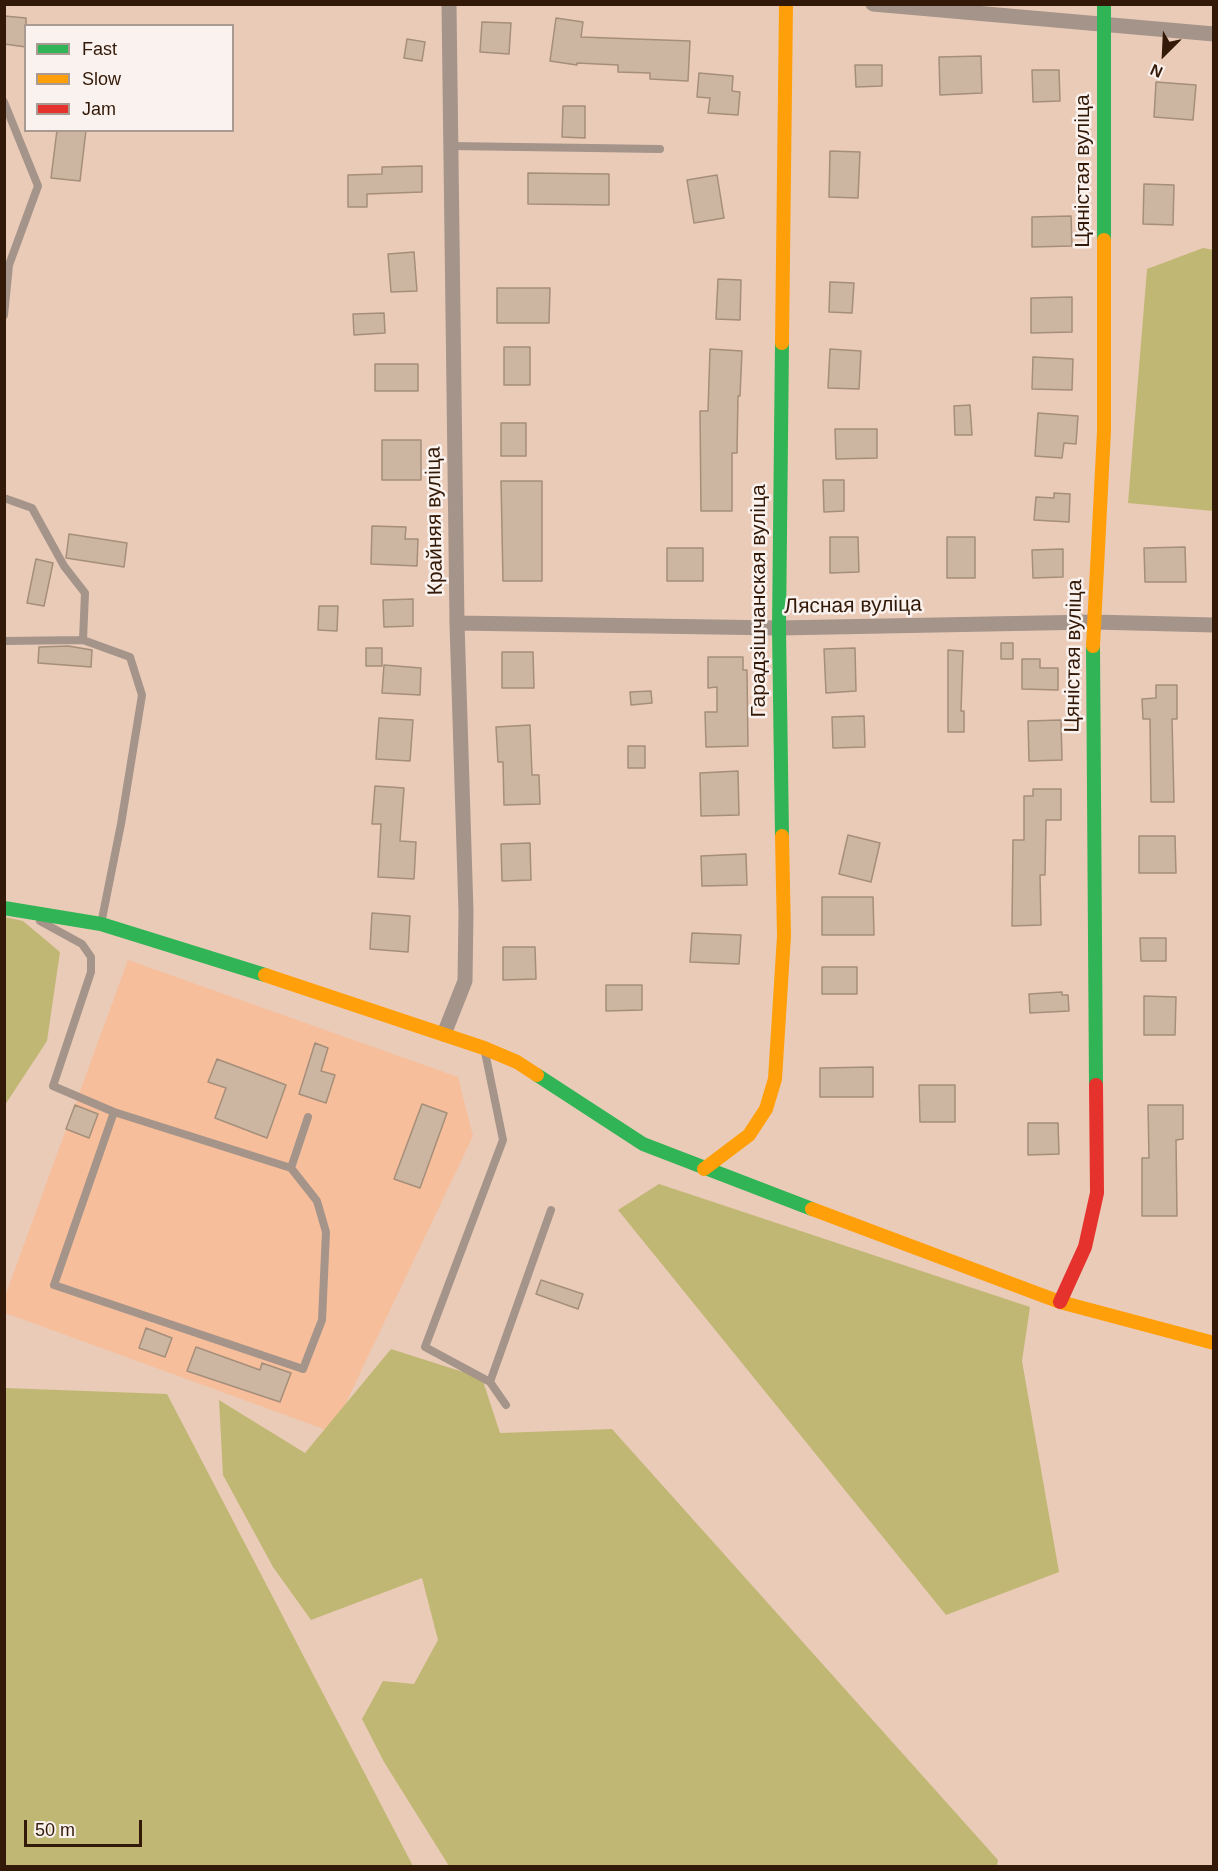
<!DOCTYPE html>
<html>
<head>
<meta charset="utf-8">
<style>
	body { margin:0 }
	#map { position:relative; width:1218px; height:1871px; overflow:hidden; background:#eacbb8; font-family:Arial,sans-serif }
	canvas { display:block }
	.frame { position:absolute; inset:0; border:6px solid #331908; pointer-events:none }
	.legend { position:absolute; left:24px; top:24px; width:210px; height:108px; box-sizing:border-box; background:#faf2ee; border:2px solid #aa9b92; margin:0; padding:8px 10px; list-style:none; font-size:18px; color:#331908 }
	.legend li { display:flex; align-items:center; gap:12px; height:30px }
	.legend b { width:30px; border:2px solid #aa9b92 }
	.north { position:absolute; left:1134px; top:24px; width:60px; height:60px; -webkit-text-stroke:4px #faf2ee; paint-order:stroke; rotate:204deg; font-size:16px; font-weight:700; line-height:24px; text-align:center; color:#331908 }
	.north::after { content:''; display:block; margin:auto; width:21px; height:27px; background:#331908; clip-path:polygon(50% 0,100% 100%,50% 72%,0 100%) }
	.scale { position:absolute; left:24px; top:1820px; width:118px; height:27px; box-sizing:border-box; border:3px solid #331908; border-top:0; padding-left:8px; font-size:18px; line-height:21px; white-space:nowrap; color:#331908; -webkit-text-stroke:4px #faf2ee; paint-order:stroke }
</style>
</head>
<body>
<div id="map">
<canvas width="1218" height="1871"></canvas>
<div class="frame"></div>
<ul class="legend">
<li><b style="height:8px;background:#30b455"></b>Fast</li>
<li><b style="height:8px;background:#ff9f0a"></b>Slow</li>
<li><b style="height:8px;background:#e5322d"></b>Jam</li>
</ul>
<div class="north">N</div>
<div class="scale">50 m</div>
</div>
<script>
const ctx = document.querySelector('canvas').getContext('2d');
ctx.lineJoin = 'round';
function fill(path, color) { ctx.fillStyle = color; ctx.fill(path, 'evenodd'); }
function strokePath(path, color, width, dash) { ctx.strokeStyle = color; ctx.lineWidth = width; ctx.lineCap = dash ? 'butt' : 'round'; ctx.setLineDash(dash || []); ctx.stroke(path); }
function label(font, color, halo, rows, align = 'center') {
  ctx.font = font + ' Arial,sans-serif'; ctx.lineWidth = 5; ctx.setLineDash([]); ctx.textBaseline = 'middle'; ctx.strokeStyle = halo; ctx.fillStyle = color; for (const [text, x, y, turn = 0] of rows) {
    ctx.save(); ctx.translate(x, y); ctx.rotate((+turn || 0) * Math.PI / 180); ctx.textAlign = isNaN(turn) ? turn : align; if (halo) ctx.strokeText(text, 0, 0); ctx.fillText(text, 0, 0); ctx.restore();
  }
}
fill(new Path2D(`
	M128,960L458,1077L473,1136L332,1432L5,1313L4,1299Z`), '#f6be9b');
fill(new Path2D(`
	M1203,248L1214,250L1213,511L1128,503L1147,269Z
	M5,917L23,921L60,952L47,1041L5,1105Z
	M659,1184L1030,1307L1022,1361L1059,1572L946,1615L618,1210Z
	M391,1349L482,1378L500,1433L612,1429L998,1860L997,1866H449L384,1762L362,1719L383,1681L414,1684L438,1640L422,1578L311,1620L273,1567L223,1475L219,1400L305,1453Z
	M5,1388L167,1394L413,1866H5Z`), '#c1b774');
const building = new Path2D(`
	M4,16L26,18V47L4,44Z
	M556,18L583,22L581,37L690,41L688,81L650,79V73L618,72V65L577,63V65L550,61Z
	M482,22L511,23L509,54L480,52Z
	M407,39L425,42L422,61L404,58Z
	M981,56L982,93L940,95L939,57Z
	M855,65H882V86L856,87Z
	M1032,70H1059L1060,101L1033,102Z
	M699,73L733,76L732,91L740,92L738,115L708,113L710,98L697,97Z
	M1156,82L1196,85L1193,120L1154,117Z
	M563,106H585V138L562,137Z
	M57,130H86L80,181L51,178Z
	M830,151L860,152L858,198L829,197Z
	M422,166V192L367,194V207H348V175L382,174V167Z
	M528,173L609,174V205L528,204Z
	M717,175L724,218L694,223L687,180Z
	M1144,184L1174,185L1173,225L1143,224Z
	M1071,216L1072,246L1032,247V217Z
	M414,252L417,291L391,292L388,254Z
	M718,279L741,280L740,320L716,319Z
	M830,282L854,283L852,313L829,312Z
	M497,288H550L549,323H497Z
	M1072,297V332L1031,333V298Z
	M384,313L385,333L354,335L353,314Z
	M504,347H530V385H504Z
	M710,349L742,351L740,396H738L737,453H732V511H701L700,411H708Z
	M830,349L861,351L859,389L828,388Z
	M1033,357L1073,359L1072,390L1032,389Z
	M375,364H418V391H375Z
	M970,405L972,435H955L954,406Z
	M1038,413L1078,416L1076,444L1064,443L1062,458L1035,456Z
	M501,423H526V456H501Z
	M835,429H877V458L836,459Z
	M382,440H421V480H382Z
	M823,480H844V511L824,512Z
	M501,481H542V581H503Z
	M1054,493L1070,494L1069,522L1034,520L1036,497L1054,498Z
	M372,526L406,527L405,539H418L417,566L371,564Z
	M69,534L127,543L124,567L66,558Z
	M830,537H858L859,572L830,573Z
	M947,537H975V578H947Z
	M1185,547L1186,582H1145L1144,548Z
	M667,548H703V581H667Z
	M1063,549V577L1033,578L1032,550Z
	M36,559L53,563L44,606L27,603Z
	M413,599V626L384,627L383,600Z
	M319,606H338L337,631L318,630Z
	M1001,643H1013V659H1001Z
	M68,646L92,650L91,667L38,663L39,647Z
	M366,648H382V666H366Z
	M855,648L856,691L826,693L824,649Z
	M948,650L963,651L961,711H964V732H948Z
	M502,652H533L534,688H502Z
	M708,657H743V670H747L748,746L706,747L705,712H717V687L708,688Z
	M1022,659H1040V668H1058V690L1022,689Z
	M384,665L421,668L420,695L382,693Z
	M1156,685H1177V719H1172L1174,802H1151L1150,719H1143L1142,699L1156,698Z
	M651,691L652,703L631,705L630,692Z
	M864,716L865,747L833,748L832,717Z
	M379,718L413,720L410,761L376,759Z
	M1061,720L1062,760L1029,761L1028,721Z
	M530,725L532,775H539L540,804L504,805L503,762H498L496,727Z
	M628,746H645V768H628Z
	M738,771L739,815L701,816L700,773Z
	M375,786L404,788L400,841L416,842L414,879L378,877L381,824H372Z
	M1033,789H1061V820H1046L1045,875H1040L1041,925L1012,926L1013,840H1024V796H1033Z
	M848,835L880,843L871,882L839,874Z
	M1139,836H1175L1176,873H1139Z
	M530,843L531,880L502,881L501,844Z
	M746,854L747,885L702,886L701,856Z
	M822,897H873L874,935H822Z
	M372,913L410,916L408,952L370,949Z
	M692,933L741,935L739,964L690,962Z
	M1140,938H1166V961H1141Z
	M503,947H535L536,979L503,980Z
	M822,967H857V994H822Z
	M606,985H642V1010L606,1011Z
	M1062,992V995H1068L1069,1011L1030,1013L1029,994Z
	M1144,996L1176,997L1175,1035H1144Z
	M315,1043L328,1048L321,1071L335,1075L326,1103L299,1094Z
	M217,1059L286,1085L267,1138L215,1118L226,1088L208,1082Z
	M873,1067V1097H820V1068Z
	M919,1085H955V1122H920Z
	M422,1104L447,1113L420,1188L394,1179Z
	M75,1105L98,1114L89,1138L66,1129Z
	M1148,1105H1183V1139L1176,1140L1177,1216H1142V1158H1149Z
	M1028,1123H1058L1059,1154L1028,1155Z
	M541,1280L583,1294L578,1309L536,1294Z
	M146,1328L172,1338L165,1357L139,1348Z
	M196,1347L260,1370L262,1363L291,1373L280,1402L187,1371Z`);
fill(building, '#cdb6a1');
strokePath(building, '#a58e7a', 1.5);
strokePath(new Path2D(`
	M4,102L38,186L9,265
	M451,146L660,149
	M4,315L9,265H6
	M4,498L32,508L64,566L85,593L83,640L130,657L142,695L121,824L101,924
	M4,641L83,640
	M40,921L82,944L91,957V972L53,1086L114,1112L291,1168L317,1201L326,1232L322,1320L303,1369L54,1285L114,1112
	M485,1052L503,1140L425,1347L490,1382L506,1405
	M291,1168L308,1117
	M490,1382L551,1210`), '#a4948a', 8);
strokePath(new Path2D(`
	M873,4L1214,34
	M457,623L779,628L1093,622L1214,625
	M444,1034L465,981L466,912L457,623L449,4`), '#a4948a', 15);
strokePath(new Path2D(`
	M1104,4V240
	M782,343L779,628L782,836
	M1093,646L1096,1085
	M4,908L101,924L265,975
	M537,1075L643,1144L812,1209`), '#30b455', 14);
strokePath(new Path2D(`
	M782,343L786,4
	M1093,646L1104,431V240
	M265,975L484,1048L517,1062L537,1075
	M704,1169L749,1135L766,1109L775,1079L784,936L782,836
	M812,1209L1060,1302L1214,1343`), '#ff9f0a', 14);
strokePath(new Path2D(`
	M1060,1302L1085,1247L1097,1193L1096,1085`), '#e5322d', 14);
label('21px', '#331908', '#faf2ee', [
	["Цяністая вуліца",1083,171,-90],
	["Крайняя вуліца",435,521,-91],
	["Гарадзішчанская вуліца",759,601,-90],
	["Лясная вуліца",853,606,-1],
	["Цяністая вуліца",1074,656,-89]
]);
</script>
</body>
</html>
